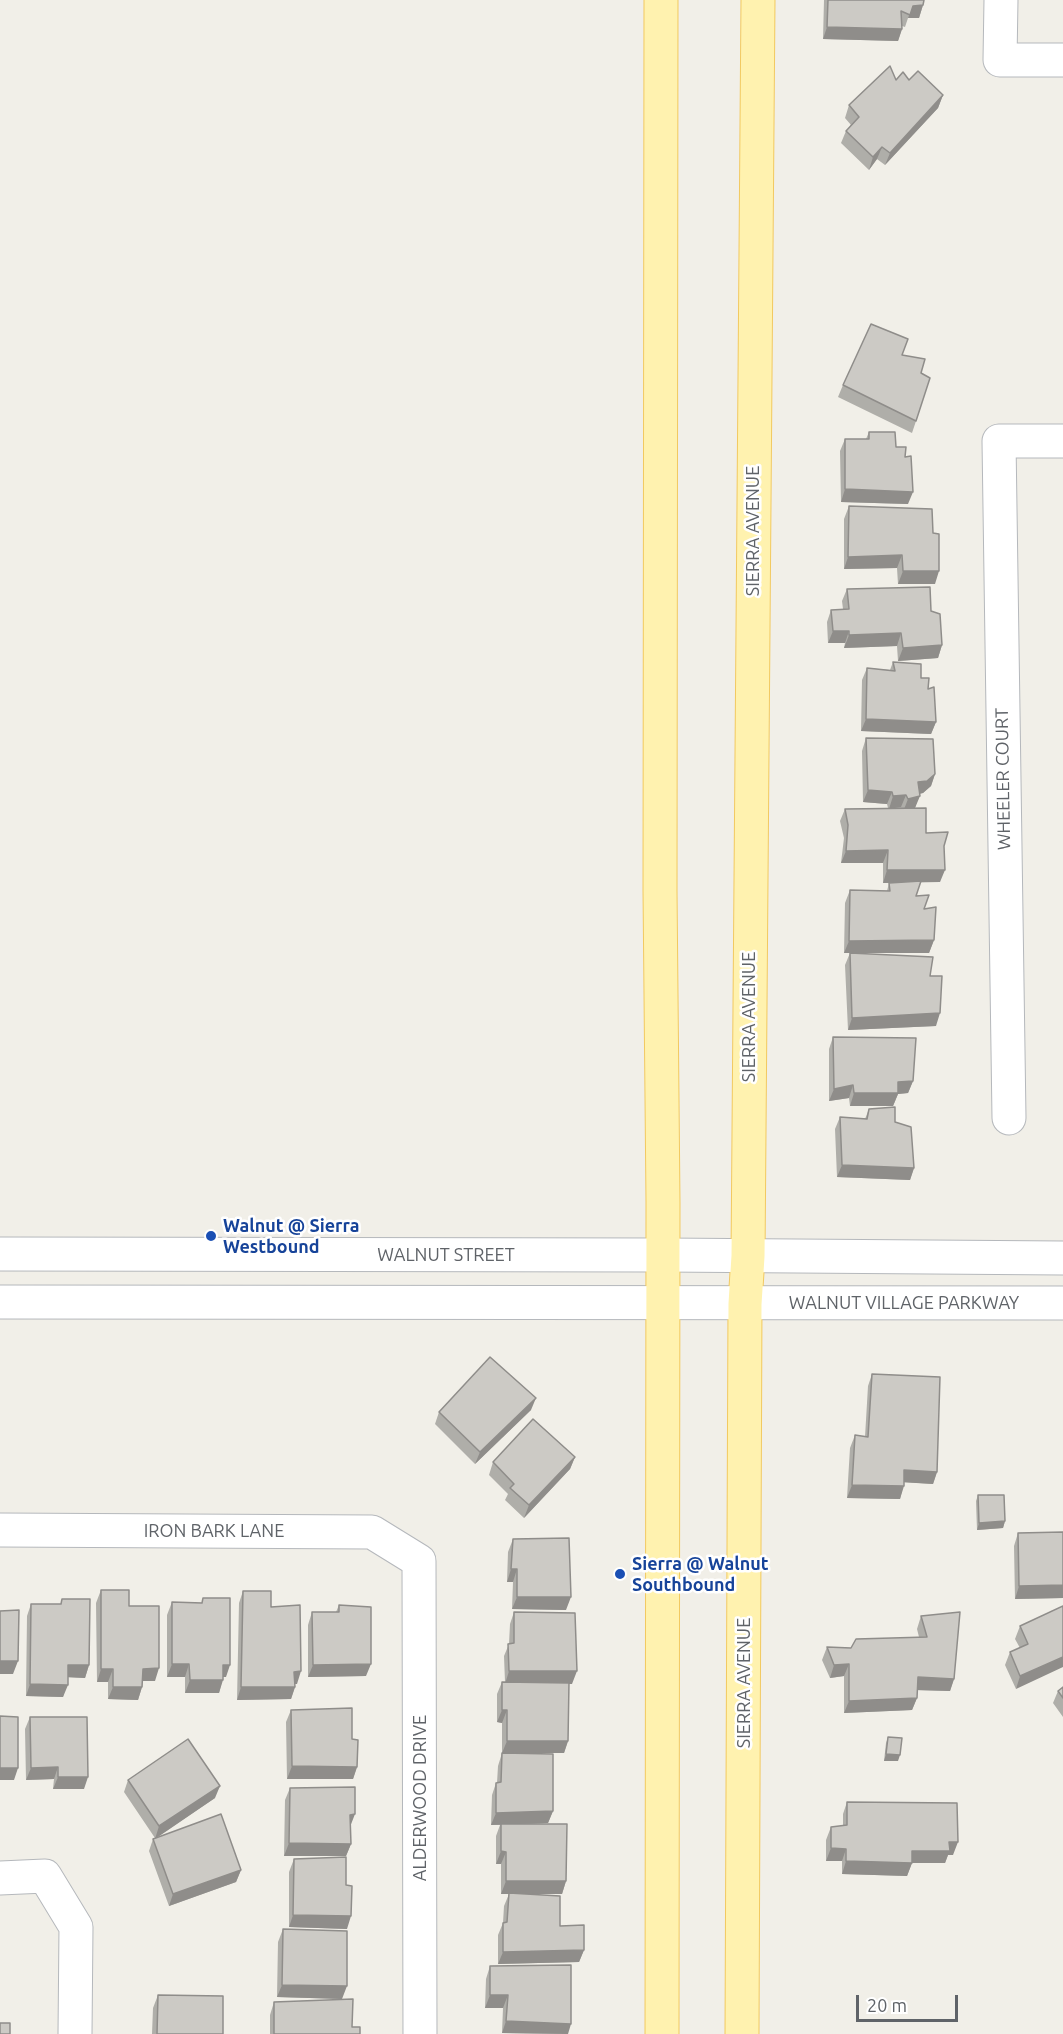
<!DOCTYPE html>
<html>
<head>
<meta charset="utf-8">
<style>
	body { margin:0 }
	#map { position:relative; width:1063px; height:2034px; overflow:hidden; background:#f1efe8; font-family:Ubuntu,sans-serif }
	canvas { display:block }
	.scale { position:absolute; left:856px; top:1995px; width:102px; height:27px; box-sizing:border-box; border:3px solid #5f6368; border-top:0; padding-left:8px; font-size:18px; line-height:21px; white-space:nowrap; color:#5f6368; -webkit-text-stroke:4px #fff; paint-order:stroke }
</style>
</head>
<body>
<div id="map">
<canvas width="1063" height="2034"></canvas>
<div class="scale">20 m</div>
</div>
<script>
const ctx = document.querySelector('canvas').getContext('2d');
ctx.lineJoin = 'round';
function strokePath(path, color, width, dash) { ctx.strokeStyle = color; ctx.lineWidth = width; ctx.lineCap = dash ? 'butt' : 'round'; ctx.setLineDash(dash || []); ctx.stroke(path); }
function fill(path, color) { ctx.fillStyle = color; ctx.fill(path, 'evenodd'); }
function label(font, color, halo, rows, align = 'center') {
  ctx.font = font + ' Ubuntu,sans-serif'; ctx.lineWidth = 5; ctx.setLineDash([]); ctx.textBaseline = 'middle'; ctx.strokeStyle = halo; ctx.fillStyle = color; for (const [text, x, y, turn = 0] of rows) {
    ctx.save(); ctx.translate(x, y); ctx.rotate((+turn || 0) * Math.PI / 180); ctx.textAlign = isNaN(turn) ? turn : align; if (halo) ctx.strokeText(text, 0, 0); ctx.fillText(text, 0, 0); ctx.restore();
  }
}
const minor = new Path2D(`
	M1001,0L1000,60H1063
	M1009,1118L999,441H1063
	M0,1254L663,1255L1063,1258
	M0,1302L1063,1303
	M0,1530L372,1532L419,1561L420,2034
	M0,1878L45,1876L76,1927L75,2034`);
const major = new Path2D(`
	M661,0L660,890L663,1202L662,2034
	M742,2034L745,1304L748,1256L758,0`);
strokePath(minor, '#b5b8bc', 35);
strokePath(major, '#f2c960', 35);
strokePath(minor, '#fff', 33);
strokePath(major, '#fff2af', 33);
fill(new Path2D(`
	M824,0H924L923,5L919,18H908L905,27L902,26V29L898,41L823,39Z
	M896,80H909L943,95L938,108L885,165L877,159L869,170L841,143L846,131L851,125L845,118L849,105Z
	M902,356L921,373L916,421L912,433L838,397L843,385Z
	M869,432L896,447L905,457L908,504L841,502L840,451L845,439H866Z
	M849,506L935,584H898L897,568L844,569V519Z
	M847,589L931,611L942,645L938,658L898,661L897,646L844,648L845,643H828L827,622L831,610L843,609L842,601Z
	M893,662L921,678L928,689L936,722L931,734L861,731L862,680L867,668L890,670Z
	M866,738L935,774L931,786L923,793L919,794L915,808L926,833L944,846L940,882H920L916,896L924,909L934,940L929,953H858L930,976L936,1026L848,1030L845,965L850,953H844L845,903L850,890L887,891L889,883H900H883V863H841L844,838L840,821L845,809L888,808L887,804L863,802L862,751Z
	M833,1037L913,1081L908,1093L898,1094L893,1106H850L849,1098L829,1101V1049Z
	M869,1109L895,1122L914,1168L910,1180L837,1177L835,1129L840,1117L865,1119Z
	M872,1374L937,1472L933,1484L904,1482L900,1499L847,1498L850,1448L855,1435L865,1437L868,1386Z
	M531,1410L475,1464L435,1424L439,1412Z
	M575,1457L570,1469L524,1518L505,1500L508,1494L489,1475L493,1462Z
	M978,1495L1005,1521L1003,1528L977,1530L976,1501Z
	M1063,1532V1598L1015,1599L1014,1546L1018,1533Z
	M513,1539L566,1610L512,1609L513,1582H507L508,1552Z
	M101,1590L129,1606L155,1681H143L142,1687L138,1700L108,1699V1682H97L96,1603Z
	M243,1591L271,1607L297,1684H295V1687L291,1699L237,1700L239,1603Z
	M62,1599L89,1665L85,1678L68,1677L63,1697L26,1696L27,1616L31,1604H61Z
	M172,1602L202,1603L226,1677H223L219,1693H185V1677H167V1615Z
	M339,1605L366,1676L308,1677V1625L312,1612H336Z
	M1063,1606L1016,1689L1005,1665L1010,1652L1020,1648L1015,1639L1020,1626Z
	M514,1612L572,1684H569L568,1741L564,1753H502V1723L497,1722V1694L502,1682H505L504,1656L509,1644L510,1624Z
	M921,1616L954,1679L950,1691L917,1690V1698L912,1710L844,1713V1676L830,1678L822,1660L827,1647L851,1648L919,1637L917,1629Z
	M1063,1687V1717L1053,1703L1058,1691Z
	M291,1710L352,1739L357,1767L353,1779H287L286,1722Z
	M30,1717L84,1789H53L54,1779L26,1780L25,1729Z
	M888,1737L898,1761H884L886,1743Z
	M502,1753L553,1811L548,1823L532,1824L566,1881L562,1894H520L560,1926L584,1950L579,1962L498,1964V1935L503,1923L504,1906L509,1894H501V1864H496V1836L500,1825H491L492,1795L496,1783H497L498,1766Z
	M128,1780L215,1798L157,1837L241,1870L236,1882L169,1906L149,1851L153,1839L155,1838L124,1792Z
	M290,1788L350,1827L351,1844L346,1856H284L285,1800Z
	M847,1802L953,1855H948L945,1863H912L907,1876L842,1874V1861H826V1840L831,1827L843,1826V1814Z
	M294,1859L346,1885L347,1929L289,1927V1872Z
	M283,1929L342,1999L277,1997L278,1942Z
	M490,1966L568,2034L502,2033L503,2008H485L486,1979Z
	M158,1995L223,2034H152L153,2008Z
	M274,2002L352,2027L360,2034H270V2015Z`), '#afaea9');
fill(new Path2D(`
	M923,5L919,18H908L913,6Z
	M827,27L902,29L898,41L823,39Z
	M943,95L938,108L885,165L890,153Z
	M882,147L877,159L869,170L873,157Z
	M845,489L913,492L908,504L841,502Z
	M902,555L897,568L844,569L848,557Z
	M903,571H939L935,584H898Z
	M833,631H849L845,643H828Z
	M901,633L897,646L844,648L849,635Z
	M942,645L938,658L898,661L903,648Z
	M866,719L936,722L931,734L861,731Z
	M935,774L931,786L923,793L913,795L918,782Z
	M868,790L892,792L887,804L863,802Z
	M906,795L901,807L889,809L893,796Z
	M920,796L915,808L903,812L908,799Z
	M888,850L883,863H841L846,851Z
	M887,870H945L940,882L883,883Z
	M934,940L929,953H844L849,941Z
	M940,1013L936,1026L848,1030L852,1018Z
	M913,1081L908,1093L898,1094L893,1106H850L854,1093L898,1082Z
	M853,1085L849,1098L829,1101L834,1089Z
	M842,1165L914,1168L910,1180L837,1177Z
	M536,1398L531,1410L475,1464L480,1452Z
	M575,1457L570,1469L524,1518L529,1505Z
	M904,1470L937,1472L933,1484L899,1482Z
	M852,1485L904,1486L900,1499L847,1498Z
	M1005,1521L1003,1528L977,1530L979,1523Z
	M511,1569H517L513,1582H507Z
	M1063,1585V1598L1015,1599L1019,1586Z
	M517,1597H571L566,1610L512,1609Z
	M1063,1657V1667L1016,1689L1020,1676Z
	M0,1661H18L13,1674H0Z
	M172,1664H189L185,1677H167Z
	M371,1664L366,1676L308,1677L313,1665Z
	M849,1664L844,1676L830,1678L834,1665Z
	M68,1665H89L85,1678L63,1677Z
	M223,1665H230L226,1677H218Z
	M159,1668L155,1681H139L143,1669Z
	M101,1669H113L108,1682H97Z
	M301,1671L297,1684H290L294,1672Z
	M509,1671H577L572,1684H505Z
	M918,1677L954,1679L950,1691L914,1690Z
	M190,1680H223L219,1693H185Z
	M30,1684L68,1685L63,1697L26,1696Z
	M113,1687H142L138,1700L108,1699Z
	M241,1687H295L291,1699L237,1700Z
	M917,1698L912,1710L844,1713L849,1701Z
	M502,1710H507L502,1723L497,1722Z
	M507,1741H568L564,1753H502Z
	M886,1754L900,1755L898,1761H884Z
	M292,1766L357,1767L353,1779H287Z
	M58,1767L54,1779L26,1780L31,1768Z
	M0,1768H18L14,1780H0Z
	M58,1777H88L84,1789H53Z
	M220,1786L215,1798L155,1839L159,1826Z
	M553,1811L548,1823L491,1825L496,1813Z
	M355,1814L350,1827V1815Z
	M949,1842H958L953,1855H948L945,1863H909H912L907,1876L842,1874L846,1861L912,1851Z
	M289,1843L351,1844L346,1856H284Z
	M831,1848L846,1849L842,1861H826Z
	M501,1851L506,1852L501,1864H496Z
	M241,1870L236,1882L169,1906L173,1894Z
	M506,1881H566L562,1894H501Z
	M293,1915L351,1916L347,1929L289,1927Z
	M584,1950L579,1962L498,1964L503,1952Z
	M282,1985L347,1986L342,1999L277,1997Z
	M490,1995H508L503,2008H485Z
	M506,2021L571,2024L568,2034L502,2033Z`), '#8f8d8a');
const building = new Path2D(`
	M828,0H924L923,5L913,6L910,15L901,11L902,29L827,27Z
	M890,66L896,80L903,72L909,80L918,71L943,95L890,153L882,147L873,157L846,131L859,117L849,105Z
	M871,324L908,339L902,355L925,359L921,373L930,378L916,421L843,385Z
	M869,432H895L896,447H906L905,457L911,456L913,492L845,489V439H869Z
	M849,506L932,509L933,533L939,534V571H903L902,555L848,557Z
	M930,587L931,611L940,614L942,645L903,648L901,633L849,635V631H833L831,610L849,609L847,589Z
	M893,662L921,664V678H929L928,689L934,687L936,722L866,719L867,668L895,671Z
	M866,738L933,739L935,774L927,781L918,782L920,796L908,799L906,795L893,796L892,792L868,790Z
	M926,808V833L948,832L944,846L945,870H887L888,850L846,851L848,825L845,809Z
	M921,881L916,896L929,895L924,909L936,907L934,940L849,941L850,890L890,891L889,883Z
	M850,953L933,957L930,976H942L940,1013L852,1018Z
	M833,1037L916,1038L913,1081L898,1082V1093H854L853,1085L834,1089Z
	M895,1107V1122L911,1127L914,1168L842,1165L840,1117L867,1119L869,1109Z
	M490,1357L536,1398L480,1452L439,1412Z
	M872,1374L940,1377L937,1472L904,1470V1486L852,1485L855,1435L868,1437Z
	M533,1419L575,1457L529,1505L510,1488L514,1484L493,1462Z
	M978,1495H1004L1005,1521L979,1523Z
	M1063,1532V1585L1019,1586L1018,1533Z
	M569,1538L571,1597H517V1569H511L513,1539Z
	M101,1590H129V1606H159V1668L143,1669L142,1687H113V1669H101Z
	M243,1591H271V1607L300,1605L301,1671L294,1672L295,1687H241Z
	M203,1598H230V1665H223V1680H190L189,1664H172V1602L202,1603Z
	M62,1599H90L89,1665H68V1685L30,1684L31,1604H61Z
	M339,1605L371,1607V1664L313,1665L312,1612H339Z
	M1063,1606V1657L1020,1676L1010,1652L1028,1644L1020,1626Z
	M19,1610L18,1661H0V1611Z
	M514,1612L575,1613L577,1671H509L508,1644L514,1643Z
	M960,1612L954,1679L918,1677L917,1698L849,1701V1664L834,1665L827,1647L851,1648L856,1639L927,1637L921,1616Z
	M502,1682L569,1683L568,1741H507V1710H502Z
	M1063,1687V1698L1058,1691Z
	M352,1708V1739L358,1740L357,1767L292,1766L291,1710Z
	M0,1716L18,1717V1768H0Z
	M30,1717H87L88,1777H58V1767L31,1768Z
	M888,1737L902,1738L900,1755L886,1754Z
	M188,1739L220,1786L159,1826L128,1780Z
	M502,1753L553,1754V1811L496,1813V1783L501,1782Z
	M355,1787V1814L350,1815L351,1844L289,1843L290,1788Z
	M847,1802L957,1803L958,1842H949L950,1851H912V1863L846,1861V1849L831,1848V1827L847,1825Z
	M221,1814L241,1870L173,1894L153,1839Z
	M501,1824H567L566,1881H506V1852L501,1851Z
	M346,1857V1885L352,1886L351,1916L293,1915L294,1859Z
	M509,1893L560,1896V1926L584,1925V1950L503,1952V1923L507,1922Z
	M283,1929L347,1931V1986L282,1985Z
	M571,1965V2024L506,2021L508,1995H490V1966Z
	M158,1995L223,1996V2034H157Z
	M353,1999L352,2027H360V2034H274V2002Z
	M0,2023H10V2034H0Z`);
fill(building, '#cccac5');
strokePath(building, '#8f8d8a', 1.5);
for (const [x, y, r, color] of [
	[211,1236,6,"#1a4fb4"],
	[620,1574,6,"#1a4fb4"]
]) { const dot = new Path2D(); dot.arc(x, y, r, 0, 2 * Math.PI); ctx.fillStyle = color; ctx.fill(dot); strokePath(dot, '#fff', 2); }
label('18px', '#5f6368', '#fff', [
	["SIERRA AVENUE",753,531,-90],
	["WHEELER COURT",1003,779,-91],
	["SIERRA AVENUE",749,1017,-90],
	["WALNUT STREET",446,1255],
	["WALNUT VILLAGE PARKWAY",904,1303],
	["IRON BARK LANE",214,1531],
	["SIERRA AVENUE",744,1683,-90],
	["ALDERWOOD DRIVE",420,1798,-90]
]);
label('bold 18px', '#164399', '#fff', [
	["Walnut @ Sierra",223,1226],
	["Westbound",223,1247],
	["Sierra @ Walnut",632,1564],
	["Southbound",632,1585]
], 'left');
</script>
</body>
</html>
